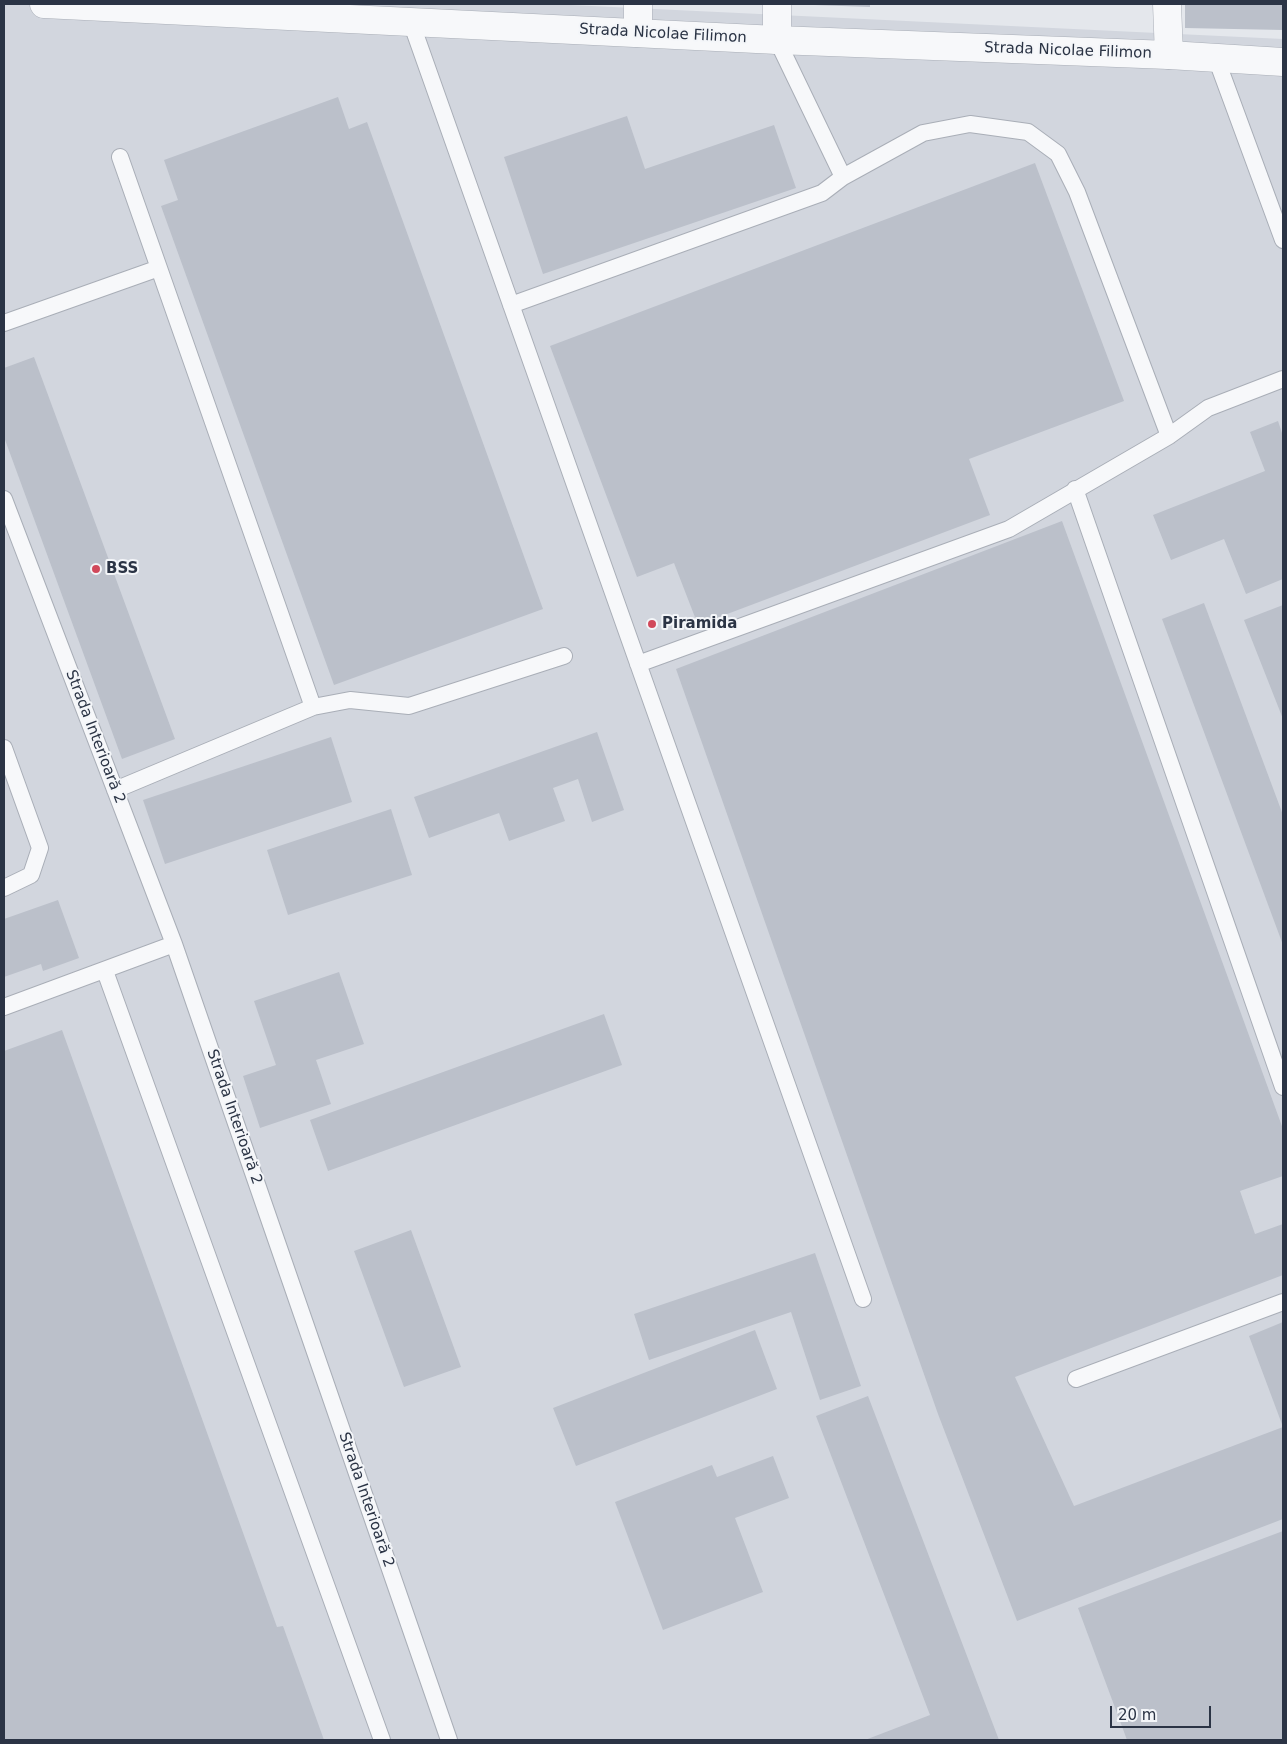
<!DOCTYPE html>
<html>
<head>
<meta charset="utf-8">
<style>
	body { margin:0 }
	#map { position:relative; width:1287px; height:1744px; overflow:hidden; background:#e4e7ec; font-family:"DejaVu Sans",sans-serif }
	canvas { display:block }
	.frame { position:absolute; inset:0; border:5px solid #2b3445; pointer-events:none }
	.scale { position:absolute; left:1110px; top:1706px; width:101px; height:22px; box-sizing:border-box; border:2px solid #2b3445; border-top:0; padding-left:6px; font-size:15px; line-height:18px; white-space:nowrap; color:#2b3445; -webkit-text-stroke:4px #f4f6f9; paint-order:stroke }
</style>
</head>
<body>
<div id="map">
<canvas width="1287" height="1744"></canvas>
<div class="frame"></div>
<div class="scale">20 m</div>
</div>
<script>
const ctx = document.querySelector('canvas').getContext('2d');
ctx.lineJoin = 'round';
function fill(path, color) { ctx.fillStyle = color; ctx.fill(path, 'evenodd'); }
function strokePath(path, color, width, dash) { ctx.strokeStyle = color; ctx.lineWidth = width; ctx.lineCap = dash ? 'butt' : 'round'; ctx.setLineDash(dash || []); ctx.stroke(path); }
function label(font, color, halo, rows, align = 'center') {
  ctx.font = font + ' "DejaVu Sans",sans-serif'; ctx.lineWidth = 4; ctx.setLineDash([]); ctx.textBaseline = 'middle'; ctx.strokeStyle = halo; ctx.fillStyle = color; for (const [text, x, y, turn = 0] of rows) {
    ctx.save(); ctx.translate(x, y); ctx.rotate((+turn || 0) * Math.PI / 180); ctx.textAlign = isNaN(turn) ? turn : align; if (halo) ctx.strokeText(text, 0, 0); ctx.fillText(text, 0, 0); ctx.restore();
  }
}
fill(new Path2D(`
	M4,4H550L1283,39V1740H4Z`), '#d2d6de');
fill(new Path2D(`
	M814,4H870V7L814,5Z
	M1185,4H1283V30L1185,28Z
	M338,97L349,129L367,122L543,609L334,685L161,206L178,200L164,160Z
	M627,116L645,169L774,125L796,188L543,274L504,157Z
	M1035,163L1124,401L969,459L990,515L698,625L674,563L637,577L550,346Z
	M34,357L175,739L122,759L4,437V368Z
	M1278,421L1283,436V579L1246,594L1224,539L1171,560L1153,515L1265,471L1250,432Z
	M1062,521L1283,1129V1176L1240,1191L1255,1234L1283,1224V1275L1015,1377L1074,1506L1283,1427V1519L1017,1621L938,1414L676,669Z
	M1204,603L1283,815V945L1162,619Z
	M1283,605V719L1244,620Z
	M597,732L624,810L592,822L578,779L553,788L565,821L509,841L499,813L429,838L414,797Z
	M331,737L352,802L165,864L143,800Z
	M391,809L412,875L288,915L267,850Z
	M58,900L79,958L43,971L41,964L4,977V919Z
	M339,972L364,1044L316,1060L331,1104L260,1128L243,1076L276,1065L254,1001Z
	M604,1014L622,1065L328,1171L310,1120Z
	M62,1030L277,1627L283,1626L324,1740H4V1051Z
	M411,1230L461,1367L404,1387L354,1251Z
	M815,1253L861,1386L820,1400L791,1312L649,1360L634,1314Z
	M1283,1322V1427L1249,1336Z
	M755,1330L777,1389L576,1466L553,1408Z
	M868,1396L999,1740H865L930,1715L816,1416Z
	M773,1456L789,1498L735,1518L763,1592L663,1630L615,1502L712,1465L717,1477Z
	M1283,1531V1740H1127L1078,1608Z`), '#bbc0ca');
const service = new Path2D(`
	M411,22L863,1299
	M777,40L843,177
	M1216,58L1283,240
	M120,157L313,707
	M511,305L822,193L843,177L923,133L970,124L1028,132L1058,154L1077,192L1169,436
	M4,323L159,268
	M1075,489L1283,1087
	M4,499L174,944L449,1740
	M638,664L1009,529L1169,436L1208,408L1283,379
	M4,748L40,848L31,875L4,888
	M115,790L313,707L350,700L409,706L564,656
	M105,971L382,1740
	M4,1007L174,944
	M1076,1379L1283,1302`);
const minor = new Path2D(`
	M638,4V33
	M777,4V40
	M1167,4L1169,55`);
const tertiary = new Path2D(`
	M44,4L777,40L1169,55L1283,62`);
strokePath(service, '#a9aeb7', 18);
strokePath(minor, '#a9aeb7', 29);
strokePath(tertiary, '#a9aeb7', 29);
strokePath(service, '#f7f8fa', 16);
strokePath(minor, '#f7f8fa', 28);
strokePath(tertiary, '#f7f8fa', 28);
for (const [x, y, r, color] of [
	[96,569,5,"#d1495b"],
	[652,624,5,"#d1495b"]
]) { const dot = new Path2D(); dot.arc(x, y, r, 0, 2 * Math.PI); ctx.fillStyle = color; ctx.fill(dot); strokePath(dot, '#f4f6f9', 2); }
label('15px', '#2b3445', '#f4f6f9', [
	["Strada Nicolae Filimon",663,34,3],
	["Strada Nicolae Filimon",1068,51,2],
	["Strada Interioară 2",95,737,69],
	["Strada Interioară 2",234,1117,71],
	["Strada Interioară 2",366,1500,71]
]);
label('bold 15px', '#2b3445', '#f4f6f9', [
	["BSS",106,569],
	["Piramida",662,624]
], 'left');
</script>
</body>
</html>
